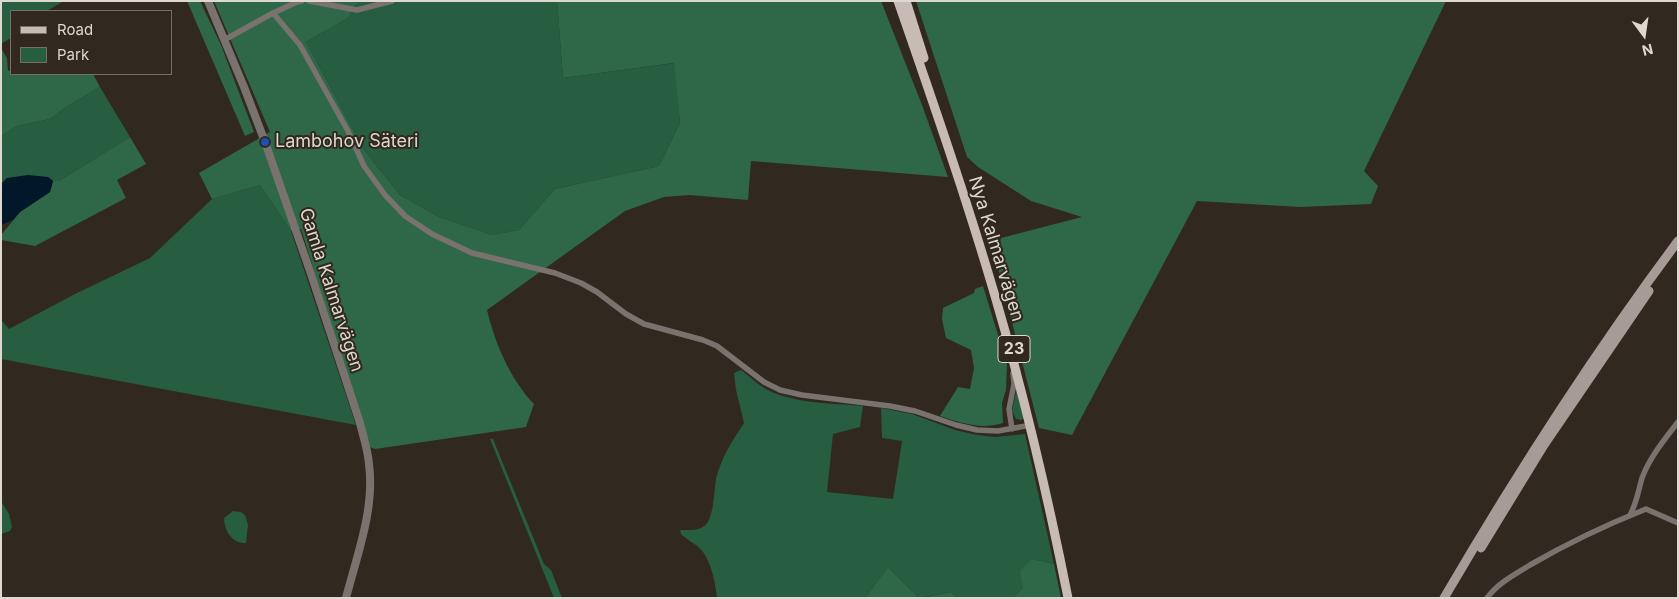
<!DOCTYPE html>
<html>
<head>
<meta charset="utf-8">
<style>
	body { margin:0 }
	#map { position:relative; width:1679px; height:599px; overflow:hidden; background:#31281f; font-family:Inter,sans-serif }
	canvas { display:block }
	.frame { position:absolute; inset:0; border:2px solid #ded8d2; pointer-events:none }
	.legend { position:absolute; left:10px; top:10px; width:162px; height:65px; box-sizing:border-box; background:#31281f; border:1px solid #766e67; margin:0; padding:6px 9px; list-style:none; font-size:15px; color:#ded8d2 }
	.legend li { display:flex; align-items:center; gap:10px; height:25px }
	.legend b { width:25px; border:1px solid #766e67 }
	.north { position:absolute; left:1619px; top:10px; width:50px; height:50px; -webkit-text-stroke:4px #31281f; paint-order:stroke; rotate:166deg; font-size:14px; font-weight:700; line-height:20px; text-align:center; color:#ded8d2 }
	.north::after { content:''; display:block; margin:auto; width:18px; height:22px; background:#ded8d2; clip-path:polygon(50% 0,100% 100%,50% 72%,0 100%) }
</style>
</head>
<body>
<div id="map">
<canvas width="1679" height="599"></canvas>
<div class="frame"></div>
<ul class="legend">
<li><b style="height:6px;background:#c8bab4"></b>Road</li>
<li><b style="height:14px;background:#275d40"></b>Park</li>
</ul>
<div class="north">N</div>
</div>
<script>
const ctx = document.querySelector('canvas').getContext('2d');
ctx.lineJoin = 'round';
function fill(path, color) { ctx.fillStyle = color; ctx.fill(path, 'evenodd'); }
function strokePath(path, color, width, dash) { ctx.strokeStyle = color; ctx.lineWidth = width; ctx.lineCap = dash ? 'butt' : 'round'; ctx.setLineDash(dash || []); ctx.stroke(path); }
function label(font, color, halo, rows, align = 'center') {
  ctx.font = font + ' Inter,sans-serif'; ctx.lineWidth = 4; ctx.setLineDash([]); ctx.textBaseline = 'middle'; ctx.strokeStyle = halo; ctx.fillStyle = color; for (const [text, x, y, turn = 0] of rows) {
    ctx.save(); ctx.translate(x, y); ctx.rotate((+turn || 0) * Math.PI / 180); ctx.textAlign = isNaN(turn) ? turn : align; if (halo) ctx.strokeText(text, 0, 0); ctx.fillText(text, 0, 0); ctx.restore();
  }
}
fill(new Path2D(`
	M1,1H64L47,11H11V38L1,44Z
	M360,1H557L563,78L675,63L680,123L659,166L555,189L519,230L492,235L439,217L400,195L364,150L306,42L348,18L355,6Z
	M100,87L130,137L59,181H53L48,177L7,178L1,184V136L17,126L50,119L66,107Z
	M260,185L291,231L356,425L1,359V320L9,329L75,294L150,258L212,199Z
	M741,370C749,376 757,384 766,389C794,404 832,403 863,406L860,427L833,434L827,492L893,499L902,441L882,438L881,408L912,414L955,430L977,435L995,437L1025,434L1054,564L1032,559L1023,588L1012,598H957L951,592L919,598L888,567L865,598H717C715,582 712,565 703,552C698,545 687,540 681,534L680,530C687,530 697,531 703,527C714,521 714,491 716,479C721,458 732,441 744,423L736,390L734,373Z
	M1017,387L1024,418L1021,420L1016,419L1012,411Z
	M490,439H493L544,564L551,570L562,598H554Z
	M1,501L9,514L12,527L10,531L1,534Z
	M233,511L241,512L245,515L248,525L246,543C233,544 224,531 224,518Z`), '#275d40');
fill(new Path2D(`
	M187,1H200L221,45L254,132L245,136Z
	M214,1H360L355,6L348,18L306,42L364,150L400,195L439,217L492,235L519,230L555,189L659,166L680,123L674,63L563,78L557,1H881L922,105L948,177L751,161L748,200L690,195L664,197L625,211L487,310C495,343 510,379 534,404L526,427L375,449L370,447L301,229L291,231L260,185L212,199L199,173L270,132Z
	M916,1H1446L1364,171L1378,186L1371,204L1300,207L1197,201L1072,435L1039,428L996,260L1001,238L1082,217L1031,201L978,167L967,157Z
	M1,48L7,58L8,71L11,70V74H93L100,87L66,107L50,119L17,126L1,136Z
	M130,137L146,164L117,180L126,198L35,246L1,240V235L20,212L50,192L53,181H59Z
	M983,286L1007,364L1006,390L1002,403L1003,423C981,430 961,423 940,416L958,387L970,389L974,368L971,350L946,338L942,319L943,308L974,293L975,289Z
	M1032,559L1054,564L1061,598H1012L1023,588L1020,571Z
	M888,567L919,598H865Z
	M951,592L957,598H921Z`), '#2e6848');
fill(new Path2D(`
	M28,175L48,177L53,181L50,192L20,212L13,220L1,225V184L7,178Z`), '#01182a');
strokePath(new Path2D(`
	M309,1L357,10L392,1
	M273,13L297,2L302,1
	M224,40L273,13L300,45L348,131L364,166L385,195L405,216L432,234L472,253L555,273L581,283L597,292L626,314L644,324L703,340L717,346L764,382L780,390L802,395L890,406L915,411L956,425L977,430L998,431L1031,425
	M1012,429L1009,409L1014,384L1013,373
	M1630,515C1637,502 1638,492 1642,478C1650,457 1664,440 1678,422
	M1487,598C1498,583 1514,575 1530,565C1566,544 1606,525 1646,509L1678,523`), '#79726f', 5.5);
strokePath(new Path2D(`
	M208,1L244,87L265,142L311,274L360,423C363,436 368,450 369,464C375,509 357,555 346,598`), '#79726f', 8);
strokePath(new Path2D(`
	M1481,548L1544,445L1649,291
	M1444,598C1516,475 1593,355 1678,241`), '#a69b96', 9);
strokePath(new Path2D(`
	M898,1C932,99 966,197 995,296C1024,395 1048,497 1068,598
	M906,1L924,58`), '#c8bab4', 9);
for (const [x, y, r, color] of [
	[265,142,5,"#1a4fb4"]
]) { const dot = new Path2D(); dot.arc(x, y, r, 0, 2 * Math.PI); ctx.fillStyle = color; ctx.fill(dot); strokePath(dot, '#31281f', 2); }
for (const [x, y, w] of [
	[1014,349,32]
]) { const box = new Path2D(); box.roundRect(x - w / 2, y - 13.5, w, 27, 4); ctx.fillStyle = '#31281f'; ctx.fill(box); strokePath(box, '#ded8d2', 1); }
label('bold 16px', '#ded8d2', null, [
	["23",1014,349]
]);
label('18px', '#ded8d2', '#31281f', [
	["Lambohov Säteri",275,142]
], 'left');
label('18px', '#ded8d2', '#31281f', [
	["Nya Kalmarvägen",996,249,73],
	["Gamla Kalmarvägen",331,290,72]
]);
</script>
</body>
</html>
